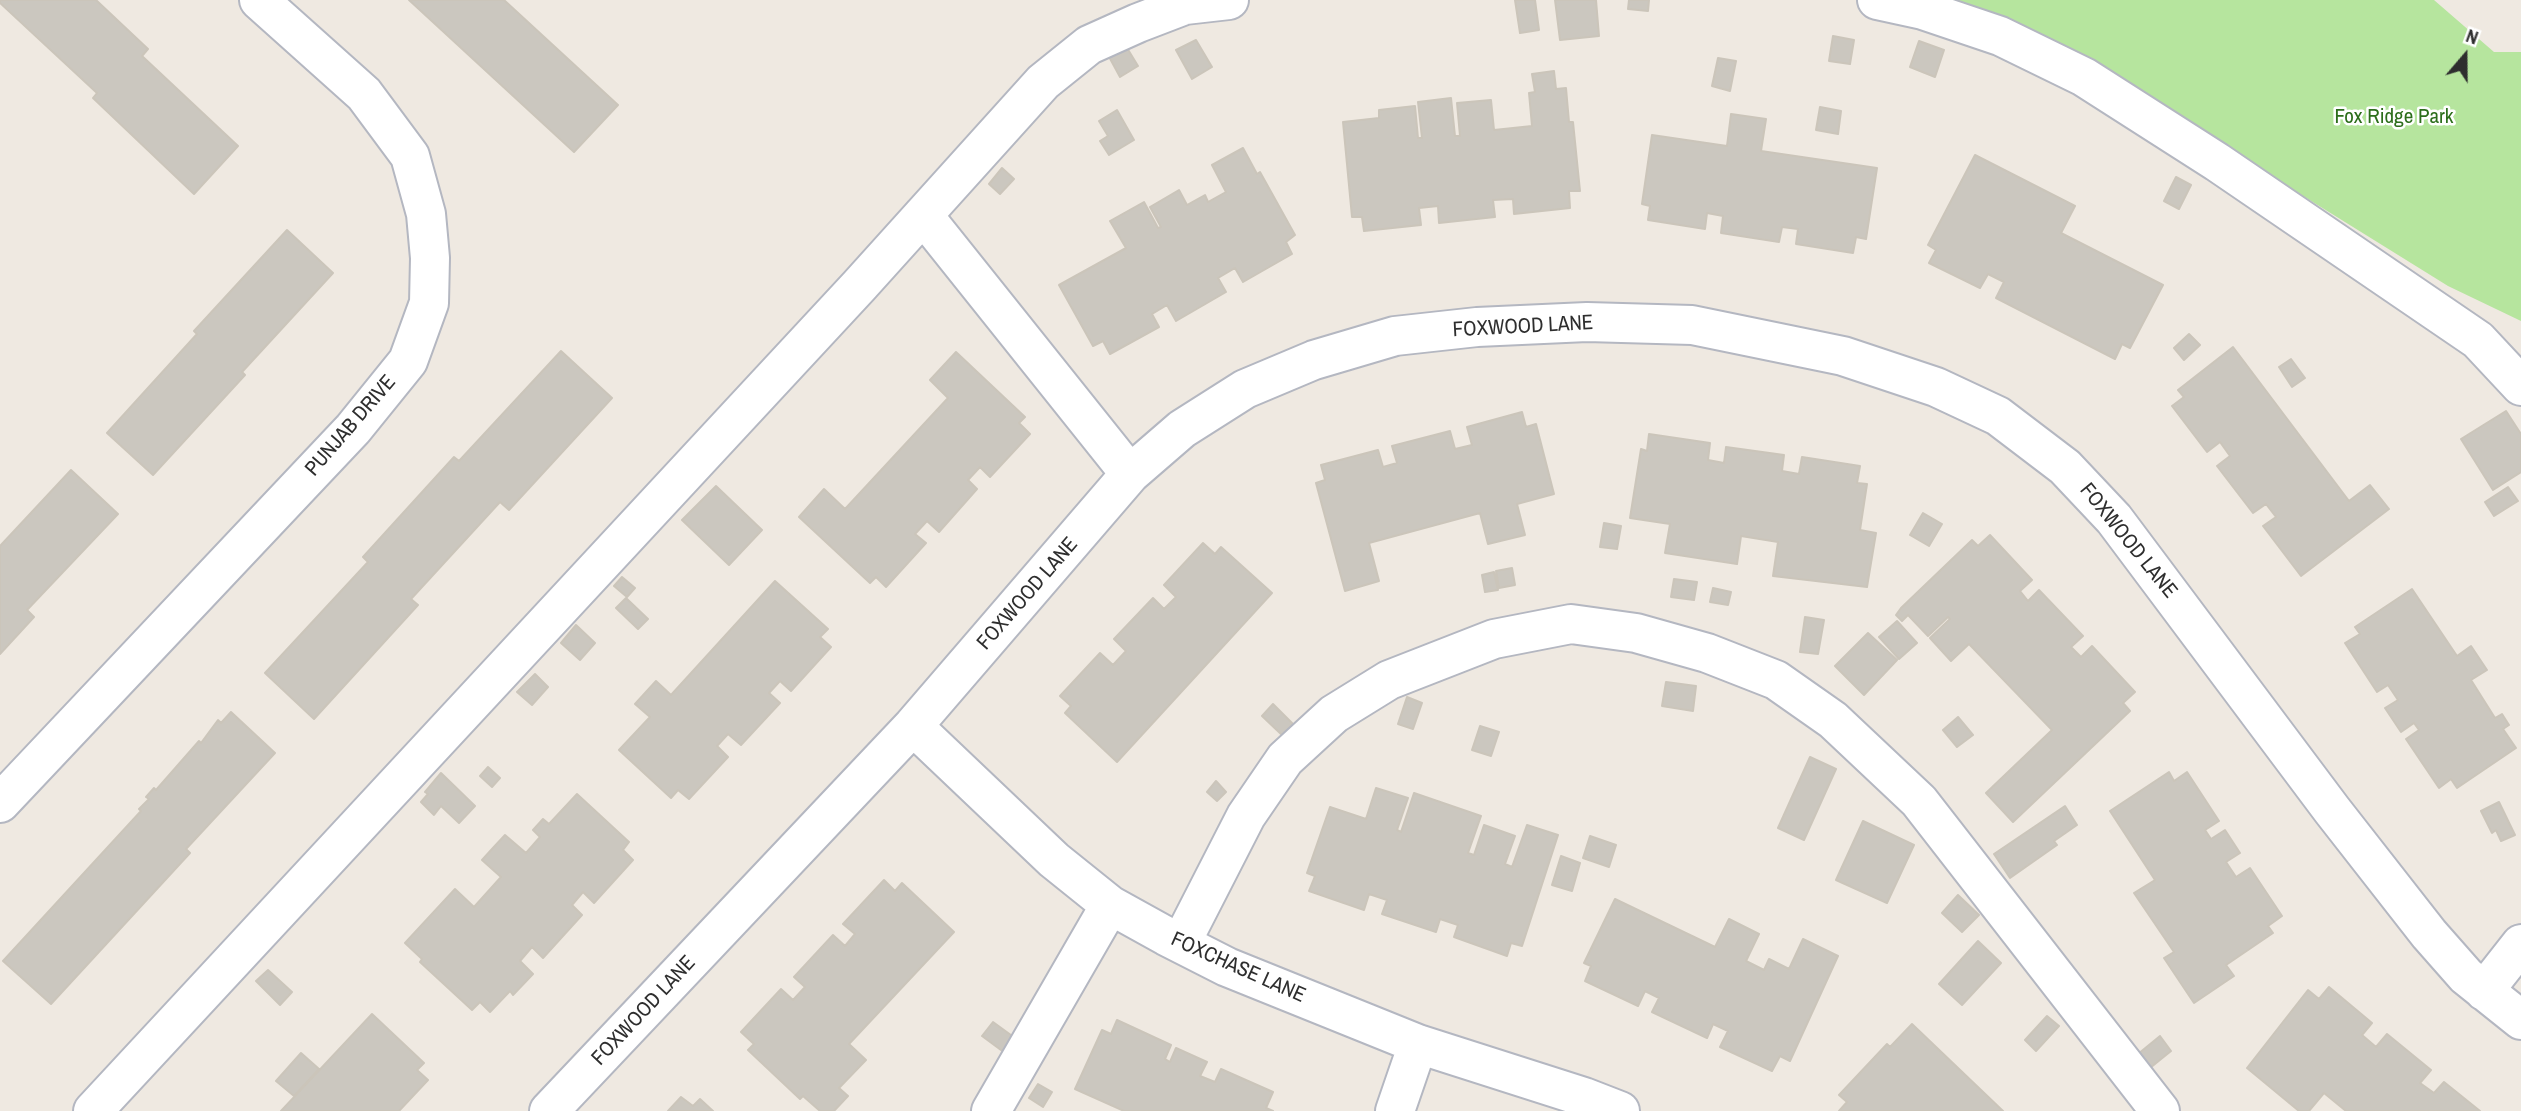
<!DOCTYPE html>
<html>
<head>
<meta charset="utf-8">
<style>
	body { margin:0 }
	#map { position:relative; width:2521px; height:1111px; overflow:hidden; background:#efe9e1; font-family:"Archivo Narrow",sans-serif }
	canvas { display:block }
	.north { position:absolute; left:2430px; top:21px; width:70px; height:70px; -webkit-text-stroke:5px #fff; paint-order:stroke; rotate:20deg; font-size:19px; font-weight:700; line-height:28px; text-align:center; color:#2e2e2e }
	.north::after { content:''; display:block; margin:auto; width:24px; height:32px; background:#2e2e2e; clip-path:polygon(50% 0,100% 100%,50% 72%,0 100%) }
</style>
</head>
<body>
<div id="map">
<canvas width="2521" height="1111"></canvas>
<div class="north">N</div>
</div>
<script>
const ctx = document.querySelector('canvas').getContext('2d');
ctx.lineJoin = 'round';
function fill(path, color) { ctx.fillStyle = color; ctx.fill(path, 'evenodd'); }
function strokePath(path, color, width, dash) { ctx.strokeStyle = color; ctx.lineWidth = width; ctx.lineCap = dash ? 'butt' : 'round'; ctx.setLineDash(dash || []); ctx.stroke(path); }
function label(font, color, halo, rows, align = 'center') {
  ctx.font = font + ' "Archivo Narrow",sans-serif'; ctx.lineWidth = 5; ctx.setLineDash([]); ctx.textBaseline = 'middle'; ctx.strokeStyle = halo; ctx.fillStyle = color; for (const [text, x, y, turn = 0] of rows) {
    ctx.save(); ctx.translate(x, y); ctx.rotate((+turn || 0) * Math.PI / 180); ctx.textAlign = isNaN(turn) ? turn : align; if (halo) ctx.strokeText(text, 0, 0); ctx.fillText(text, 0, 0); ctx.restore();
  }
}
fill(new Path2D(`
	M1923,0H2434L2494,52H2521V321L2448,286L2097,68Z`), '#b6e59e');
const building = new Path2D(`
	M0,0H96L148,49L142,56L238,146L194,194L93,98L97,93L0,3Z
	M409,0H504L618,105L574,152Z
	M1515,0H1535L1539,30L1520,33Z
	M1555,0H1596L1599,36L1560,40Z
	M1629,0H1649L1648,11L1628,9Z
	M1833,36L1854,40L1850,64L1829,61Z
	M1196,40L1212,67L1192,79L1176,50Z
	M1919,41L1944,50L1935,77L1910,67Z
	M1124,43L1138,66L1120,77L1107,53Z
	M1718,58L1736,61L1730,91L1712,86Z
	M1554,71L1556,89L1566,88L1569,122H1573L1580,191H1569L1570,208L1514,214L1513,199L1493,200L1495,217L1439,223L1438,206L1419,208L1421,225L1364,231L1362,217H1352L1343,122L1379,118V110L1415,106L1418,138H1422L1418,102L1451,98L1455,136H1460L1457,103L1491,100L1494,130L1532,126L1529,93L1535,92L1532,74Z
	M1820,107L1841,111L1838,134L1816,130Z
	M1117,110L1134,140L1109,155L1100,141L1108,136L1099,121Z
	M1731,114L1766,119L1761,151L1877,168L1866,239L1856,237L1853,253L1796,244L1798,229L1782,227L1779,242L1721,233L1723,216L1707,213L1705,229L1648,220L1650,206L1642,204L1652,135L1727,146Z
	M1243,148L1257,174L1260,172L1295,235L1286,242L1292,254L1243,282L1235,268L1218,278L1226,292L1176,321L1167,305L1152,314L1159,327L1110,354L1103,341L1093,346L1059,285L1126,248L1110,221L1144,202L1158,228L1161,227L1150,207L1179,190L1187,205L1205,195L1208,202L1226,192L1212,165Z
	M1975,155L2075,206L2061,233L2163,285L2130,348L2122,344L2115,359L1996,298L2004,282L1988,274L1980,288L1929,263L1936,250L1928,245Z
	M1002,168L1014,179L1000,194L989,184Z
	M2176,177L2191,185L2179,209L2164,201Z
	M287,230L333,273L242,372L245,375L153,475L107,433L197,334L194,331Z
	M2189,334L2200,345L2184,360L2174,348Z
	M2233,347L2349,501L2370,485L2389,509L2301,576L2263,526L2276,517L2266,504L2253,513L2217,466L2230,456L2220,442L2207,452L2172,406L2184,397L2178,390Z
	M561,351L612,398L509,510L500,502L411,599L418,605L314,719L265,673L368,562L363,557L454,457L459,461Z
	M956,352L1025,417L1019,423L1030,434L990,477L980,467L968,480L977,489L939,532L927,521L915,534L926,543L886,587L876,577L870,583L799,517L824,489L845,509L948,398L930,380Z
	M2291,359L2305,378L2292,387L2279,367Z
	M2506,411L2521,434V472L2493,490L2461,439Z
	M1522,412L1526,427L1536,424L1554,494L1517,504L1525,535L1488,544L1480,513L1369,543L1379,581L1345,591L1316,483L1325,480L1321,465L1378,450L1383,467L1397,463L1392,446L1450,431L1455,449L1472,445L1467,427Z
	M1649,434L1710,443L1708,460L1724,463L1726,447L1784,455L1782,471L1799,474L1802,457L1860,466L1857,483L1867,484L1860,530L1876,533L1867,587L1773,576L1778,542L1741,536L1737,564L1665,553L1670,524L1630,518L1641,449L1647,451Z
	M71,470L118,514L27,610L34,617L0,654V546Z
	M716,486L762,530L729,565L682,520Z
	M2508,487L2518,501L2494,516L2485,502Z
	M1923,513L1942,524L1929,546L1910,535Z
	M1604,523L1621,526L1617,549L1600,547Z
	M1990,535L2032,580L2020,591L2028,601L2039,590L2083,636L2071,647L2081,657L2092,646L2135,692L2123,703L2130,711L2013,822L1986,793L2052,730L1969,644L1951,661L1930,638L1950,619L1948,617L1928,636L1908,615L1902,621L1896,615L1901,608L1972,540L1978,546Z
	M1203,543L1215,554L1221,547L1272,593L1117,762L1065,713L1071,706L1060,696L1100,653L1113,665L1126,651L1114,639L1153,598L1164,609L1176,597L1164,585Z
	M1512,568L1515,585L1499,588L1496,571Z
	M1494,572L1498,590L1485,592L1482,575Z
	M622,577L635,588L627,597L614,586Z
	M1674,579L1697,582L1694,600L1671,597Z
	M775,581L828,629L820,637L831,647L791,691L780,681L769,693L780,703L741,745L728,734L717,746L728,757L689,799L678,790L671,798L619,750L650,717L635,704L656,681L671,695Z
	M1713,588L1731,592L1728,605L1710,602Z
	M2412,589L2457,656L2471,646L2487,670L2471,680L2495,718L2502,714L2509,725L2503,729L2516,748L2457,788L2451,779L2439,788L2406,739L2419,730L2414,723L2401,732L2385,708L2398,700L2388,685L2377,692L2345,643L2360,634L2355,627Z
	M626,598L648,619L638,629L616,608Z
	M1805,617L1824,620L1818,654L1800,652Z
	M1897,621L1917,643L1899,659L1879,637Z
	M576,625L595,643L580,660L561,643Z
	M1868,633L1897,660L1864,695L1835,666Z
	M535,674L548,687L532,705L517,692Z
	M1666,682L1696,686L1693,711L1662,706Z
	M1407,697L1422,703L1413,729L1398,724Z
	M1273,704L1293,724L1282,735L1262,716Z
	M231,712L275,753L186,849L190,853L51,1004L3,961L141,811L139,809L149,799L146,797L154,788L156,790L199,741L201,743L218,720L221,723Z
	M1958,717L1973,735L1957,747L1943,730Z
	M1480,726L1499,732L1491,756L1472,750Z
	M1810,757L1836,769L1804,840L1778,828Z
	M488,767L500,778L492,787L480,776Z
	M2169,772L2174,781L2187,772L2219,821L2205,830L2211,839L2225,830L2240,853L2226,862L2236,877L2250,868L2282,916L2268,926L2273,933L2226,965L2234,976L2194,1003L2164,958L2174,952L2134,893L2155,880L2110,811Z
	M441,773L475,806L459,823L441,806L434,815L421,802L428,794L425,792Z
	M1216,781L1226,792L1217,801L1207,792Z
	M1376,788L1408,798L1397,830L1401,832L1414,793L1481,816L1468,853L1474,855L1484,825L1515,836L1505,864L1512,867L1527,825L1558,835L1522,946L1511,943L1507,956L1454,937L1458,925L1440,919L1436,932L1382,914L1387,900L1369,894L1364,910L1309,891L1315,876L1307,873L1330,807L1366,819Z
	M577,794L629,842L623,850L633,860L594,903L583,892L572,905L582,915L543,958L532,947L520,961L533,974L513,995L510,991L490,1012L480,1002L472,1010L420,962L422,959L405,943L455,889L474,907L501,877L482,860L492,849L505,835L526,853L540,837L533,830L543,819L549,824Z
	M2499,802L2515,835L2501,841L2496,830L2492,833L2481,811Z
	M2065,806L2077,825L2054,841L2057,845L2010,878L1994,854Z
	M1863,821L1914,845L1887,903L1836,880Z
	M1590,836L1616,845L1609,867L1583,858Z
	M1561,856L1580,863L1572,891L1552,885Z
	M884,880L895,891L902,883L954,932L849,1044L866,1060L839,1088L848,1096L834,1111H820L803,1096L800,1099L748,1050L754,1044L741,1032L781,989L793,1000L805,987L794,977L833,935L845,946L855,934L843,924Z
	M1958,895L1979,915L1962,932L1942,913Z
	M1615,899L1715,947L1729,919L1759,934L1746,961L1764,970L1769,959L1789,969L1803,939L1838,956L1790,1061L1780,1056L1772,1071L1720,1047L1728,1031L1713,1024L1707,1038L1652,1012L1659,998L1645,991L1638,1006L1585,981L1591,966L1584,963Z
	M1978,941L2001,963L1962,1005L1939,984Z
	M268,970L292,992L280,1005L256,981Z
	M2329,987L2372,1023L2362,1035L2376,1047L2387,1034L2431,1070L2420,1083L2434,1093L2444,1082L2480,1111H2346L2324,1093L2309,1111H2299L2247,1068L2308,990L2319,999Z
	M372,1014L424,1063L417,1070L428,1080L399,1111H281Z
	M2047,1016L2059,1026L2036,1051L2025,1040Z
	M1117,1020L1171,1045L1165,1059L1170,1062L1176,1048L1207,1062L1200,1076L1215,1082L1221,1069L1273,1092L1266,1108L1273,1111H1124L1075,1089L1102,1030L1111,1034Z
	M993,1022L1015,1038L1005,1053L982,1036Z
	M1912,1024L2003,1111H1839L1847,1102L1839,1095L1887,1044L1890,1047Z
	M2160,1036L2171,1051L2150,1068L2138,1054Z
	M301,1053L319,1069L294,1096L276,1081Z
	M1038,1084L1052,1092L1043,1107L1029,1098Z
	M681,1097L693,1106L700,1099L713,1111H668Z`);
fill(building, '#cbc7bf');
strokePath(building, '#cbc5ba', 2);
const minor = new Path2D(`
	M1877,0L1923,10L2000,36L2084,77L2217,162L2478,340L2521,386
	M923,215L1130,474
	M913,726L1054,860L1110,905L1166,936L1227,967L1418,1044L1584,1097L1620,1111
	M0,803L353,429L408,361L429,303L430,258L426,214L410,156L364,94L259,0
	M1181,943L1246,816L1285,759L1334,714L1389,680L1494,639L1571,624L1636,633L1707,653L1776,680L1833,720L1919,801L2160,1111
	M2484,991L2521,944
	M93,1111L859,286L1043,82L1089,45L1138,23L1185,5L1229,0
	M549,1111L913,726L1130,474L1182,429L1245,389L1314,360L1395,336L1477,327L1587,322L1692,325L1843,356L1936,387L1998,416L2065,467L2114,519L2332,810L2429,934L2466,976L2521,1020
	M991,1111L1110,905
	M1395,1111L1418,1044`);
strokePath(minor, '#b4b7c1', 42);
strokePath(minor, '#fff', 38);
label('21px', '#2c6e1b', '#fff', [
	["Fox Ridge Park",2394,117]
]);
label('21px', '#2e2e2e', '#fff', [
	["FOXWOOD LANE",1523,327,-3],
	["PUNJAB DRIVE",351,426,-49],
	["FOXWOOD LANE",2128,541,51],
	["FOXWOOD LANE",1028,594,-49],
	["FOXCHASE LANE",1238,968,24],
	["FOXWOOD LANE",644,1011,-47]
]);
</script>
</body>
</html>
